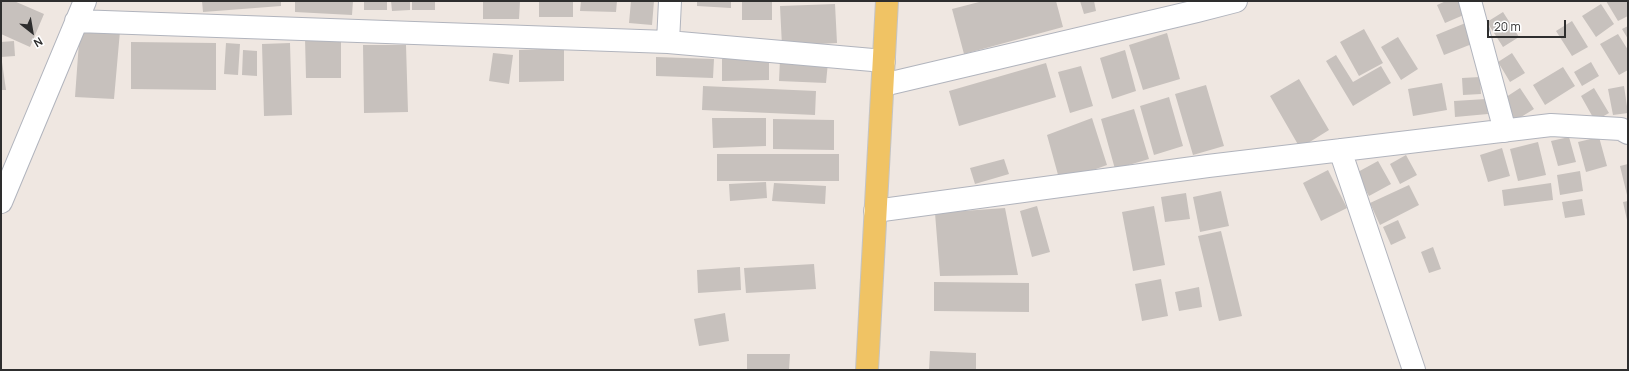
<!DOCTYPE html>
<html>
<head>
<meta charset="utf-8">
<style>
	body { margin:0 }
	#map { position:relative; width:1629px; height:371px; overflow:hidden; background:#efe7e1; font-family:Manrope,sans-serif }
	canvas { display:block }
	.frame { position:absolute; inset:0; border:2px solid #2e2e2e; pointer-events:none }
	.north { position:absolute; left:12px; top:12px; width:40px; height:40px; -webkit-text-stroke:3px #fff; paint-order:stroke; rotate:149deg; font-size:11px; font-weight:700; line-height:16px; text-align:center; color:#2e2e2e }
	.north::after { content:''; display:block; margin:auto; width:14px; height:18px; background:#2e2e2e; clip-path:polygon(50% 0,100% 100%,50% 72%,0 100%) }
	.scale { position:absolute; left:1487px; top:20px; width:79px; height:18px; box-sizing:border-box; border:2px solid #2e2e2e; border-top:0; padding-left:5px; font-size:12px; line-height:14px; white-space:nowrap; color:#2e2e2e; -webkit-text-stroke:3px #fff; paint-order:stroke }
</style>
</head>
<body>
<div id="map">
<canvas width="1629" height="371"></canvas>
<div class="frame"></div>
<div class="north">N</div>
<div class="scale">20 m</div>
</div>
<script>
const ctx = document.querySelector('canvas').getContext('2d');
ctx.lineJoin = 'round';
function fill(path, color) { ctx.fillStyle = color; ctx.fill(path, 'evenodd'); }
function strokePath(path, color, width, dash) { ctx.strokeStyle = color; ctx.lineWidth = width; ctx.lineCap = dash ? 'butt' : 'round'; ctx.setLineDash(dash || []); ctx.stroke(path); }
fill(new Path2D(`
	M1,1H14L44,14L30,47L1,34Z
	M202,1H281V6L203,12Z
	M295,1H353L352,15L295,12Z
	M364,1H387V10H364Z
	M391,1H410V10L392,11Z
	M412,1H435V10H412Z
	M483,1H520L519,19H483Z
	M539,1H573V17H539Z
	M581,1H617L616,12L580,11Z
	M631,1H654L652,25L629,23Z
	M697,1H731V8L697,6Z
	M742,1H772V20H742Z
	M983,1H1056L1063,27L964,54L952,9Z
	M1080,1H1094L1096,11L1084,14Z
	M1446,1H1461L1466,14L1445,23L1437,5Z
	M1606,1H1628V16L1618,21Z
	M835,4L837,43L782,46L780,6Z
	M1601,4L1614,24L1596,37L1582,16Z
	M1503,12L1519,37L1503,47L1487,22Z
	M1572,21L1588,47L1572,56L1556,31Z
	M1468,22L1477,42L1444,55L1436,35Z
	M1628,26V39L1622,29Z
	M80,28L120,31L114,99L75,97Z
	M1364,29L1383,63L1359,76L1340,42Z
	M1167,33L1180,79L1143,90L1129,45Z
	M1618,34L1628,50V70L1619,75L1600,44Z
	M1398,37L1418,69L1401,80L1381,47Z
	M305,38H341V78H306Z
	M14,41L15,56L1,57V42Z
	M131,42L216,43V90L131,89Z
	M226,43L240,44L238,75L224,74Z
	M290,43L292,115L264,116L262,44Z
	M363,45H406L408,112L364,113Z
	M564,48V81L519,82V50Z
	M243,50L257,51V76L242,75Z
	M1125,50L1136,91L1112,99L1100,58Z
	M493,53L513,55L509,84L489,81Z
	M1512,53L1525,73L1510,82L1498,62Z
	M1336,55L1353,82L1381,66L1391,83L1353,106L1326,61Z
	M656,57L714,59L713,78L656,76Z
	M769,58V80L722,81V59Z
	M780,59L828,62L826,83L779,81Z
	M1,62H2L6,90H1Z
	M1591,62L1599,76L1582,86L1574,72Z
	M1046,63L1056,97L959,126L949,91Z
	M1081,66L1093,106L1070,113L1058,72Z
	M1563,67L1575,86L1545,105L1533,85Z
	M1480,77L1481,94L1463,95L1462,78Z
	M1299,79L1329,130L1300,148L1270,96Z
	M1442,83L1447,110L1413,116L1408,89Z
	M1206,85L1224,146L1193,155L1175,94Z
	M703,86L816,91L815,115L702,110Z
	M1624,86L1628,113L1613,115L1608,89Z
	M1520,88L1534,109L1513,122L1500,101Z
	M1594,88L1609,113L1595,121L1581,96Z
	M1169,97L1183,146L1154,155L1140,106Z
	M1486,99L1488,114L1455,117L1454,101Z
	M1134,109L1149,159L1115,169L1101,119Z
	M712,118H766V146L713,148Z
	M1092,118L1107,165L1060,182L1047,135Z
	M773,119L834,120V150L773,149Z
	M1569,137L1576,162L1558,166L1551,141Z
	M1599,137L1607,166L1586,172L1578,142Z
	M1538,142L1546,175L1518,181L1510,149Z
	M1502,148L1510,176L1488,182L1480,155Z
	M717,154H839V181H717Z
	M1406,155L1417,175L1400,184L1390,164Z
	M1004,159L1009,174L975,184L970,168Z
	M1378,161L1391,184L1369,196L1356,173Z
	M1628,164V195H1627L1620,166Z
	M1328,170L1347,208L1321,221L1303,183Z
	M1580,171L1583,191L1560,195L1557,175Z
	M766,182L767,198L730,201L729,184Z
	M774,183L826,186L825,204L772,201Z
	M1551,183L1553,200L1504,206L1502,190Z
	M1409,185L1419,205L1380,225L1370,203Z
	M1221,191L1229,226L1200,232L1193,197Z
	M1186,193L1190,219L1165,222L1161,197Z
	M1582,199L1585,215L1565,218L1562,202Z
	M1628,201V220H1627L1623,202Z
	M1037,206L1050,252L1032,257L1020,211Z
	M1154,206L1165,265L1133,271L1122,212Z
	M1005,208L1018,275L940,276L935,213Z
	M1398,220L1406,238L1391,245L1383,227Z
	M1221,231L1242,316L1219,321L1198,236Z
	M1433,247L1441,269L1429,273L1421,252Z
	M814,264L816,289L746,293L744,268Z
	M740,267L741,290L698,293L697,270Z
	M1161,279L1168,316L1142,321L1135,284Z
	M934,282L1029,283V312L934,311Z
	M1199,287L1202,307L1179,311L1175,292Z
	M725,313L729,341L699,346L694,319Z
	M930,351L976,353V370H929Z
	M747,354H790L789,370H747Z`), '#c7c1bd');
const street = new Path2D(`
	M1470,1L1505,131
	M76,21L668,42L884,61
	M668,42L670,1
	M883,85L1197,11L1236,1
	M1340,150L1414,370
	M1,202L85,1
	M875,211L1208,166L1551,125L1621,129L1628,133`);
const primary = new Path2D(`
	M867,370L887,1`);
strokePath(street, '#b1b4bd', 24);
strokePath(primary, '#c4c4c4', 24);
strokePath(street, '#fff', 22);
strokePath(primary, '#f0c364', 22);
</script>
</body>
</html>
